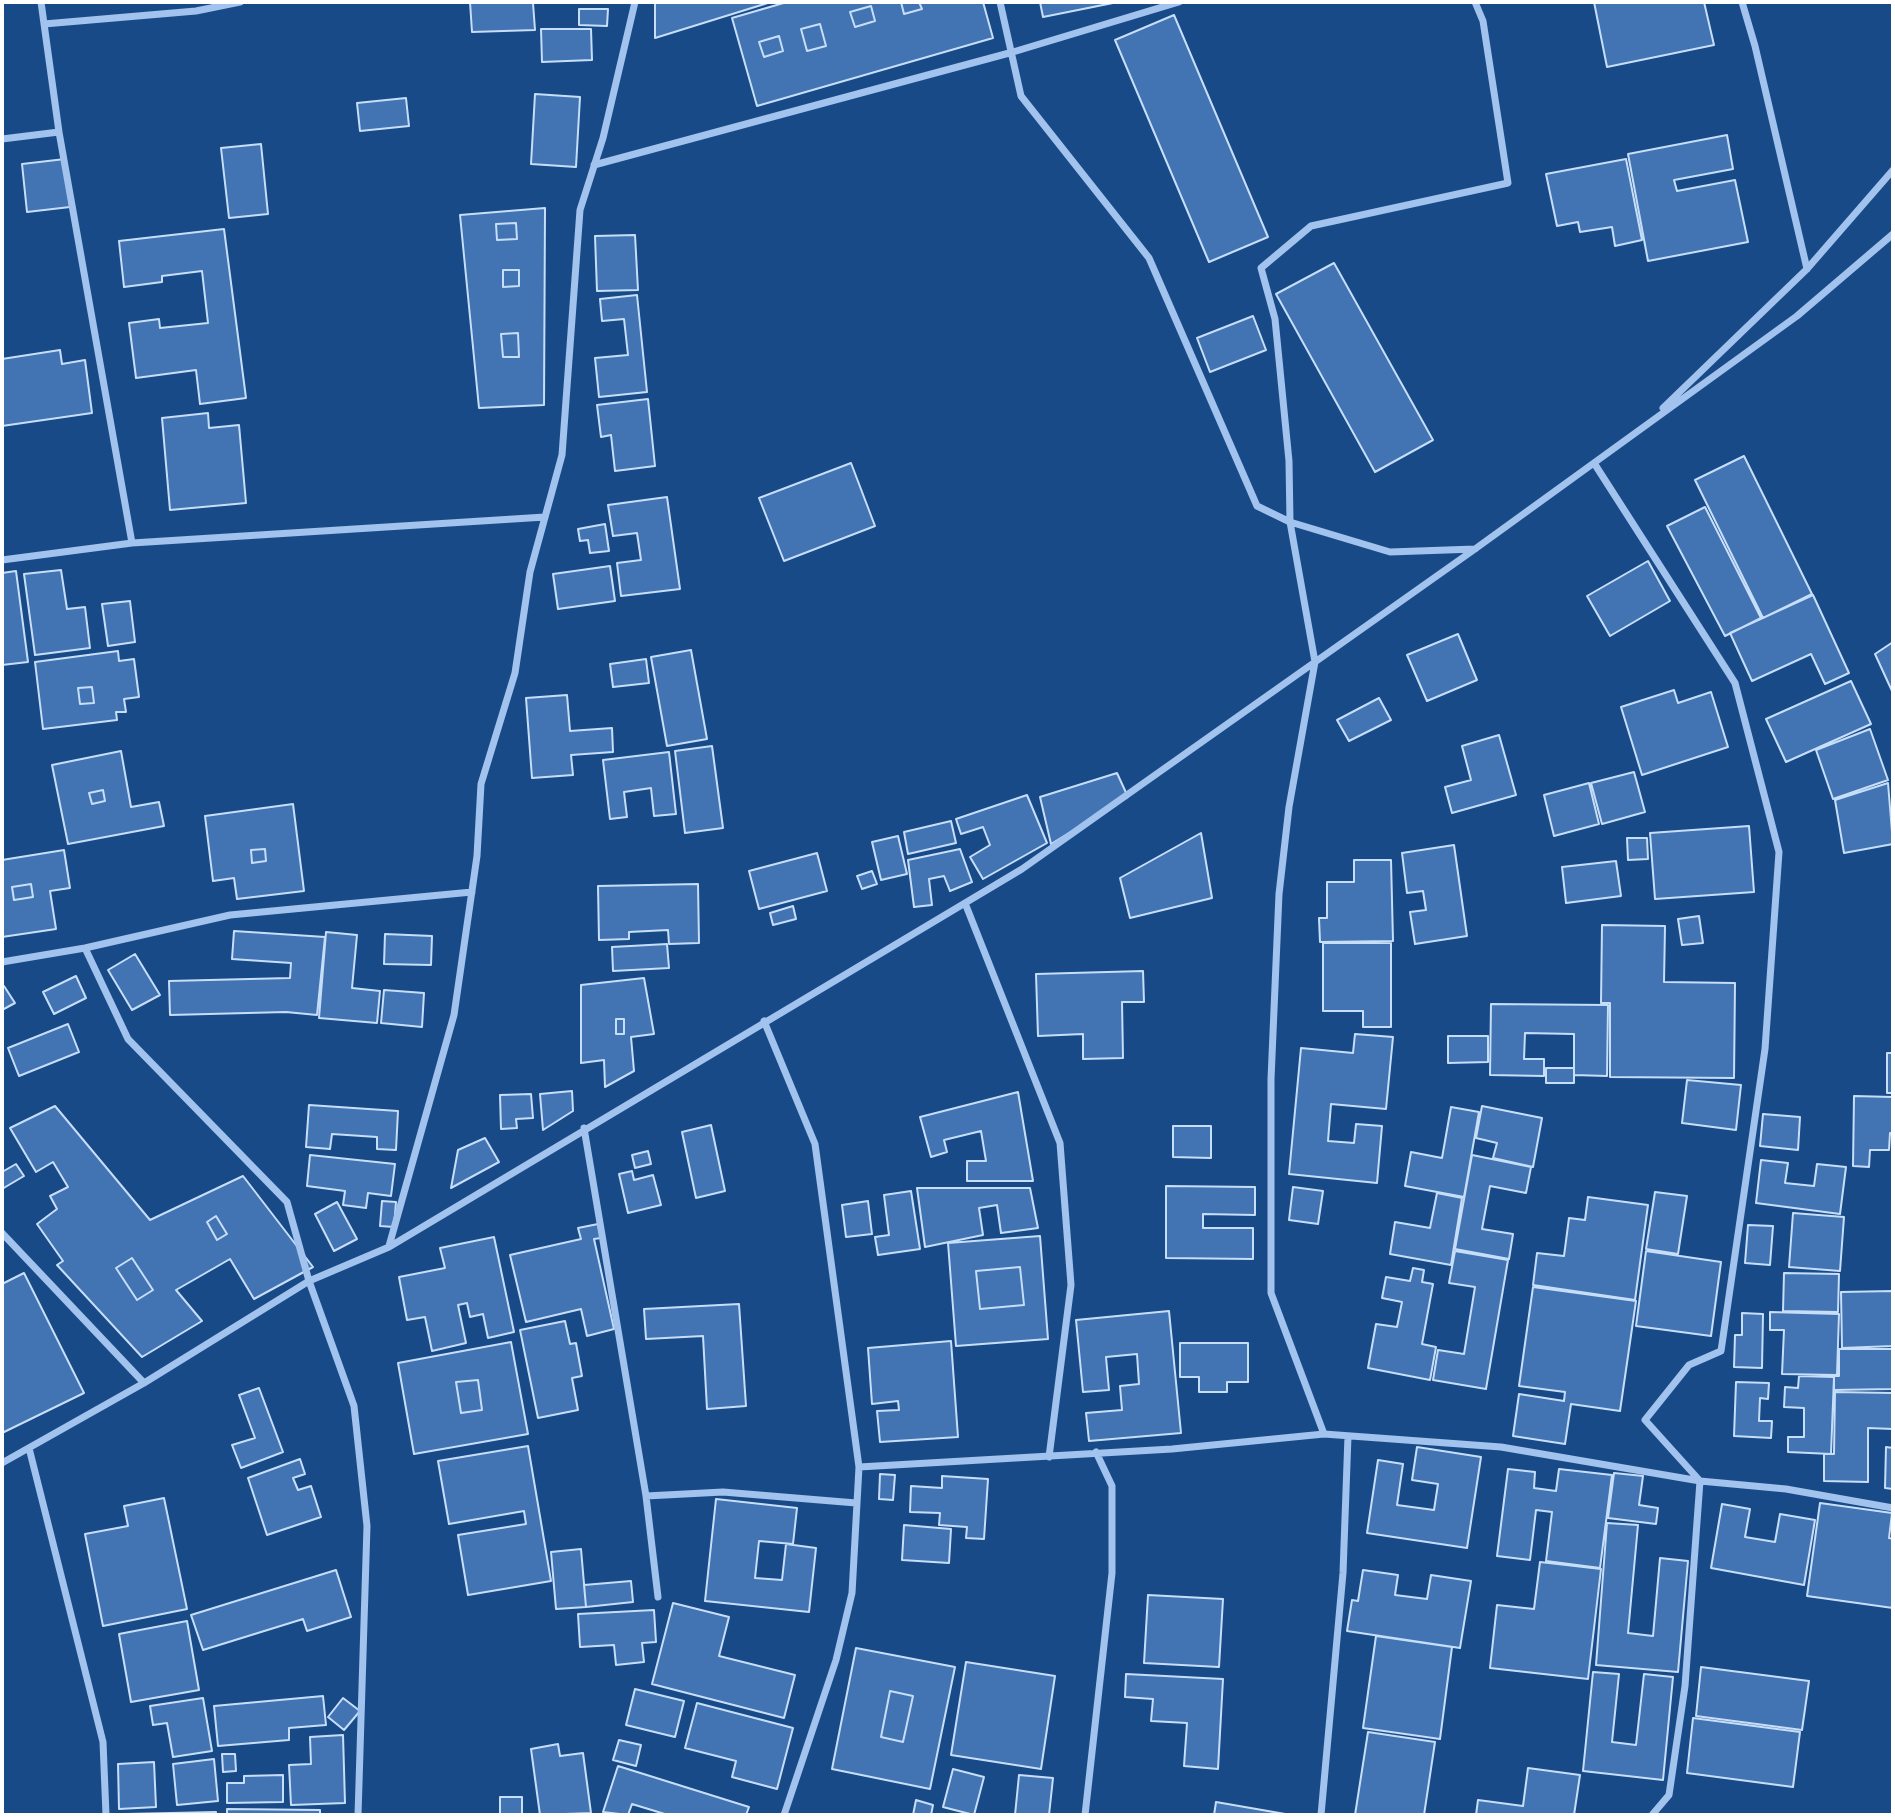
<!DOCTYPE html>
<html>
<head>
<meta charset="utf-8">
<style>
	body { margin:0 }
	#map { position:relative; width:1895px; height:1817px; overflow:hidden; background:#194a88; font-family:Commissioner,sans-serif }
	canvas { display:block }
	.frame { position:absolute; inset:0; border:4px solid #fff; pointer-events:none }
</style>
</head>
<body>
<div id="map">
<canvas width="1895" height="1817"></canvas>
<div class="frame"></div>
</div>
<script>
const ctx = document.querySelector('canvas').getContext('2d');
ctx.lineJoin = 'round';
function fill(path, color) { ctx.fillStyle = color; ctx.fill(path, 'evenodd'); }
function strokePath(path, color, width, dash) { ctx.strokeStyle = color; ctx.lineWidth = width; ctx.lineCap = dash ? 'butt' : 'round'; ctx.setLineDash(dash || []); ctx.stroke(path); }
const building = new Path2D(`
	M470,2L533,3L535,30L472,32Z
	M655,2H771L655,38Z
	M787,2H901L904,14L922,9L919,2H983L993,38L757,106L732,18ZM871,6L875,21L855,27L850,12ZM820,24L826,46L807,51L801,29ZM779,36L783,51L764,57L759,42Z
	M901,2H919L922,9L904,14Z
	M1040,2H1113V3L1043,17Z
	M1594,2H1704L1714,45L1607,67Z
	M871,6L875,21L855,27L850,12Z
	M579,9H608L607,26L579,25Z
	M1174,15L1268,237L1209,262L1115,40Z
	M820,24L826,46L807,51L801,29Z
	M541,29H591L592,60L542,62Z
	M779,36L783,51L764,57L759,42Z
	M535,94L580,97L576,167L531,164Z
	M406,98L409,126L360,131L357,103Z
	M1727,135L1733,169L1674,180L1677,191L1735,180L1748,242L1648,261L1628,154Z
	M261,144L268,214L229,218L221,148Z
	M65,159L70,207L27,212L22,164Z
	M1626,159L1642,240L1615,246L1612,227L1580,232L1578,222L1557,226L1546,174Z
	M545,208L544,405L479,408L460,215ZM516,223L517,239L497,240L496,224ZM503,270H519V286L503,287ZM518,333L519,357H503L501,334Z
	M516,223L517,239L497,240L496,224Z
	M224,229L246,398L200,404L196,370L136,378L129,323L159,319L160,328L208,323L202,271L162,276V282L124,287L119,241Z
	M635,235L638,290L597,291L595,236Z
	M1334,263L1433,440L1375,472L1276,294Z
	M503,270H519V286L503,287Z
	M637,295L647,392L599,397L595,358L628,355L624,319L602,321L600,299Z
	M1253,316L1266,350L1210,372L1197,338Z
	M518,333L519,357H503L501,334Z
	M60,350L62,364L85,360L92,413L2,426V359Z
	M648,399L655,466L615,471L611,435L601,437L597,405Z
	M208,413L209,428L239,425L246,503L170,510L162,418Z
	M1744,456L1812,594L1763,618L1695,480Z
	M851,463L875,526L784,561L759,498Z
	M667,497L680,589L621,596L617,563L641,560L637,533L613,536L608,505Z
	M1705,507L1761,618L1725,636L1667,526Z
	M605,524L609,551L590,553L588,540L580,541L578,529Z
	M1648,561L1670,601L1610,636L1587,596Z
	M610,566L615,601L558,609L553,574Z
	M61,570L67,609L85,607L90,648L35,655L24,574Z
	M16,571L28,662L2,665V573Z
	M1813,595L1849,673L1825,684L1811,654L1752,681L1730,633Z
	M130,601L135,642L108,646L102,604Z
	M1458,634L1477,680L1427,701L1407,655Z
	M1893,642V690L1892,691L1875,654Z
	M691,650L707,739L667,746L651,657Z
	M118,651L119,661L134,659L139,697L124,699L126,712H116L117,720L43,729L35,662ZM92,687L94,703L80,704L78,688Z
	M646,659L649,683L613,687L610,664Z
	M1851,681L1871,724L1786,762L1766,719Z
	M92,687L94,703L80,704L78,688Z
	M1674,690L1678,703L1711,692L1728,747L1642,775L1621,707Z
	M567,695L570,731L612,728L613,752L571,755L573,775L532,778L526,698Z
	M1379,698L1391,720L1349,741L1337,720Z
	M1870,729L1888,780L1833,799L1816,750Z
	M1499,735L1516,795L1452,813L1445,787L1471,780L1462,746Z
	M712,746L723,828L685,833L675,751Z
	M121,751L131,807L159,802L164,826L68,844L52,765ZM103,790L105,801L92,804L89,793Z
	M669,752L676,814L654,816L651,788L624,792L627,817L610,819L603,760Z
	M1634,772L1645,812L1602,824L1591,783Z
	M1117,773L1128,797L1051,844L1040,797Z
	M1589,783L1599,824L1554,836L1544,795Z
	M1888,783L1893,844L1844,853L1835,800Z
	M103,790L105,801L92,804L89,793Z
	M1027,795L1047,843L983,879L970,857L990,845L983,827L961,834L956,819Z
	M293,804L304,891L237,899L234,878L213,881L205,816ZM265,849L266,861L252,863L251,850Z
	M951,821L956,843L908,854L904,832Z
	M1749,826L1754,892L1655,899L1650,833Z
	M1201,833L1212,898L1130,918L1120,878Z
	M898,836L907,874L881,880L872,842Z
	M1627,838H1647L1648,859L1628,860Z
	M1454,845L1467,936L1415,944L1410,912L1426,910L1423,891L1407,893L1402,853Z
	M265,849L266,861L252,863L251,850Z
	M960,849L972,882L950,891L944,876L929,879L932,905L914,907L908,860Z
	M64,850L70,888L50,891L56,929L2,937V860ZM31,884L33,897L14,900L12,887Z
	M817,853L827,891L759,909L749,871Z
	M1354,860H1391L1393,941L1320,942L1319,918H1327V882H1354Z
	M1616,861L1621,896L1566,903L1562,867Z
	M872,871L877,884L862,889L857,876Z
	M31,884L33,897L14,900L12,887Z
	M698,884L699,943L669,944L668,930L629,932V939L599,940L598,886Z
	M793,906L796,919L773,925L770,913Z
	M1699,916L1703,943L1682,945L1678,919Z
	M1602,925L1665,926L1664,982L1735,983L1734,1078L1610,1077V1003H1601Z
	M234,931L325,937L317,1015L286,1012L170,1015L169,981L290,978L291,963L232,959Z
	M326,932L357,935L352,988L380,991L377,1023L319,1018Z
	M385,934L432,936L431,965L384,964Z
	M1323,943H1391V1027H1363V1011H1323Z
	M667,944L669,968L613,971L612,947Z
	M135,954L160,995L132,1010L108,970Z
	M1143,971L1144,1002H1122L1123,1058L1083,1059V1034L1038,1036L1036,974Z
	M76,976L86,998L54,1014L43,992Z
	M644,978L654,1034L631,1037L634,1071L605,1087L604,1060L581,1063V985ZM616,1019H624V1034H616Z
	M4,986L15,1003L2,1010V987Z
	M384,990L424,993L422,1027L381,1023Z
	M1491,1004L1608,1005L1607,1076L1574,1075V1034L1525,1033L1524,1059H1544V1076L1490,1075Z
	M616,1019H624V1034H616Z
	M68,1024L79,1052L19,1076L8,1048Z
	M1355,1034L1393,1037L1386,1109L1331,1104L1328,1141L1354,1143L1356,1124L1382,1126L1377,1183L1289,1174L1301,1048L1353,1053Z
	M1448,1036H1488V1062L1448,1063Z
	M1887,1053H1893V1093H1887Z
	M1546,1068H1574V1083H1546Z
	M1687,1080L1741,1085L1736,1130L1682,1123Z
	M572,1091L573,1111L543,1130L540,1094Z
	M1018,1092L1033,1181H967V1161H986L981,1131L944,1140L947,1152L931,1157L920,1117Z
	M531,1094L533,1118L516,1119L517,1128L501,1129L500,1095Z
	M1854,1096L1893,1097V1134L1890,1133L1889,1150H1870L1869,1167L1853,1166Z
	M309,1105L398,1111L396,1150L377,1149V1137L332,1134L330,1149L306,1147Z
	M55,1106L150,1220L243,1176L313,1267L254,1299L230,1259L176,1290L202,1321L142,1357L57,1265L63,1261L37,1224L57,1209L50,1196L68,1187L53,1162L36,1172L10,1128ZM216,1216L227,1234L217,1240L207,1222ZM132,1258L153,1290L137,1300L116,1268Z
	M1482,1106L1542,1118L1533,1167L1493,1158L1497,1143L1476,1138Z
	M1451,1107L1479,1112L1464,1197L1405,1186L1411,1152L1442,1158Z
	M1763,1114L1800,1117L1798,1150L1760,1146Z
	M711,1125L725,1191L696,1198L682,1132Z
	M1173,1126H1211V1158L1173,1157Z
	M485,1138L499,1162L451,1188L458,1150Z
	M648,1151L651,1164L635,1168L632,1155Z
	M310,1155L395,1164L391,1196L368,1193L366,1208L343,1205L345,1191L307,1186Z
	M1472,1155L1531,1167L1526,1193L1490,1186L1482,1229L1513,1234L1509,1259L1455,1249Z
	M1761,1160L1788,1163L1785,1183L1814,1186L1817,1164L1846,1167L1840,1214L1756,1203Z
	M16,1164L24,1176L2,1189V1172Z
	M632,1171L634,1180L653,1175L661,1205L628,1213L619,1174Z
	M1166,1186L1255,1187V1215L1203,1214V1228H1253V1259L1166,1258Z
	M1293,1187L1323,1191L1318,1224L1289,1220Z
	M917,1188H1030L1038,1228L1001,1233L997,1205L979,1208L983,1235L925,1247Z
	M911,1191L920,1249L878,1255L875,1237L889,1235L884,1195Z
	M1655,1192L1687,1196L1678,1254L1646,1249Z
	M1437,1193L1462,1198L1451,1265L1390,1254L1395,1222L1430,1228Z
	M1588,1197L1648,1205L1635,1300L1533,1285L1537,1253L1564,1256L1569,1218L1585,1220Z
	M382,1201L396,1202L394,1227L380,1226Z
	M868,1201L872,1234L846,1237L842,1205Z
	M337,1202L357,1239L334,1251L315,1214Z
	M1793,1213L1844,1217L1840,1271L1789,1267Z
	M216,1216L227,1234L217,1240L207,1222Z
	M598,1224L601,1238L594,1239L614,1329L587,1336L581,1309L526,1322L510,1255L581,1239L578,1228Z
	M1748,1225L1773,1226L1770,1265L1745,1263Z
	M1040,1236L1048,1339L956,1346L948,1243ZM1020,1267L1024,1305L980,1309L976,1271Z
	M494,1237L514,1332L488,1338L483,1314L470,1317L467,1303L458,1305L466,1343L432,1351L425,1317L407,1320L399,1277L445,1268L440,1248Z
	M1455,1251L1508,1260L1486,1389L1433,1380L1438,1350L1464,1354L1475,1287L1449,1283Z
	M1646,1251L1721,1262L1711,1336L1636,1326Z
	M132,1258L153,1290L137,1300L116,1268Z
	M1020,1267L1024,1305L980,1309L976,1271Z
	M1413,1268L1424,1270L1422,1282L1433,1284L1422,1344L1436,1347L1430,1380L1368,1368L1376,1324L1397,1327L1402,1302L1382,1298L1386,1277L1410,1281Z
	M24,1273L84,1393L2,1433V1284Z
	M1784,1273L1839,1274L1838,1312L1783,1311Z
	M1533,1287L1636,1301L1620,1411L1571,1404L1565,1444L1513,1436L1519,1394L1564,1401L1565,1392L1519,1386Z
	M1893,1291V1346L1842,1348L1841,1292Z
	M739,1304L746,1406L707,1409L703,1336L646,1339L644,1309Z
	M1169,1311L1181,1433L1089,1441L1086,1413L1122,1410L1120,1386L1139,1384L1137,1354L1106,1357L1109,1390L1083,1392L1076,1320Z
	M1770,1312L1839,1314L1837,1375L1782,1374L1784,1330H1770Z
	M1742,1313L1763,1314L1762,1368L1734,1367L1735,1335H1742Z
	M565,1321L570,1344L576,1343L582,1376L572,1378L578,1410L538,1418L520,1330Z
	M951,1341L958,1437L880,1442L877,1411L899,1410L898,1401L872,1404L868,1348Z
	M511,1342L528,1434L414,1454L398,1363ZM478,1380L482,1410L461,1413L456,1382Z
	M1180,1343H1248V1382H1227V1392H1199V1377H1180Z
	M1839,1349H1893V1389L1834,1390V1376H1839Z
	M1799,1376L1834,1377L1831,1454L1788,1452V1437H1804V1408L1784,1407L1785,1387L1798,1388Z
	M478,1380L482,1410L461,1413L456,1382Z
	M1736,1382L1769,1383L1768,1399L1760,1398L1759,1421H1772L1771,1438L1734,1436Z
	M259,1388L283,1452L241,1468L232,1445L255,1438L239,1395Z
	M1835,1392L1893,1393V1429L1868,1428V1482L1824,1481V1454H1834Z
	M528,1446L551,1581L468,1595L458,1535L526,1524L524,1511L449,1524L438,1461Z
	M1417,1447L1481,1457L1467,1548L1367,1533L1378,1460L1403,1464L1397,1505L1434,1510L1438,1484L1412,1480Z
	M1886,1447L1893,1448V1489L1885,1488Z
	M300,1459L305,1474L293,1478L298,1490L311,1486L321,1517L267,1535L248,1478Z
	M1508,1469L1535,1472L1534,1488L1556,1491L1559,1469L1612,1475L1600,1568L1546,1561L1552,1512L1536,1510L1530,1560L1497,1556Z
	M1614,1473L1643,1476L1639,1505L1658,1508L1656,1524L1608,1518Z
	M880,1474L895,1475L893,1500L879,1499Z
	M942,1476L988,1479L984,1539L966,1538L967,1527L939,1525L940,1513L910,1512L911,1486L942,1488Z
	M164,1498L187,1609L103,1626L85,1534L128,1526L124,1506Z
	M716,1499L797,1508L793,1544L759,1541L755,1578L782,1580L786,1544L816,1548L809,1612L705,1601Z
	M1820,1503L1892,1513L1889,1538L1893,1539V1608L1807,1596Z
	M1722,1504L1750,1509L1745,1537L1775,1542L1780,1514L1815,1520L1804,1585L1711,1568Z
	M1607,1523L1638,1525L1628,1633L1653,1636L1660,1558L1688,1561L1678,1672L1596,1665Z
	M904,1525L951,1529L949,1563L902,1560Z
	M581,1549L586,1607L556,1609L551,1552Z
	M1540,1562L1601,1569L1588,1679L1490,1668L1497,1605L1534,1609Z
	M336,1570L351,1617L307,1631L303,1619L203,1650L191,1615Z
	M1363,1570L1398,1575L1395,1595L1427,1599L1431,1575L1471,1581L1460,1648L1347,1631L1352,1600L1358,1601Z
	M631,1581L633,1602L586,1607L584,1585Z
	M1148,1595L1223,1599L1219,1667L1144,1663Z
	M673,1603L729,1617L719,1656L795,1675L784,1718L652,1684Z
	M654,1610L656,1642L642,1643L644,1662L616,1665L614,1645L580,1647L578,1614Z
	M187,1621L199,1690L131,1702L119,1634Z
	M1376,1636L1452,1647L1440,1739L1363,1728Z
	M856,1648L955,1667L930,1789L832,1769ZM890,1691L913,1696L903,1742L881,1737Z
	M966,1662L1055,1676L1041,1769L951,1755Z
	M1701,1667L1809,1681L1802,1730L1696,1716Z
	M1593,1672L1619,1674L1612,1742L1636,1745L1644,1674L1673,1677L1663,1780L1583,1771Z
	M1126,1674L1223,1679L1218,1769L1184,1766L1187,1723L1151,1721L1153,1699L1125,1697Z
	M635,1689L684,1701L675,1737L626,1725Z
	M890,1691L913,1696L903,1742L881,1737Z
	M323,1696L326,1725L289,1728V1740L218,1746L214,1706Z
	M203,1698L212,1751L173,1757L167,1723L153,1725L150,1706Z
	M343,1698L360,1711L344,1730L328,1717Z
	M697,1703L793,1728L777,1789L732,1777L736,1761L685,1748Z
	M1693,1718L1800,1732L1793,1787L1687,1773Z
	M1368,1732L1435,1742L1424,1815H1355Z
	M343,1735L345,1803L291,1805L289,1765L311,1764L310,1737Z
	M619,1740L641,1745L636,1766L613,1760Z
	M558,1744L560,1756L583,1753L591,1813L540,1815L531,1749Z
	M222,1754H235L236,1771L223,1772Z
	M214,1759L218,1801L177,1805L173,1764Z
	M154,1762L156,1807L119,1809L118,1764Z
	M618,1766L749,1807L746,1815H668L632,1804L628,1815L603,1812Z
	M1528,1768L1580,1775L1574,1815H1476L1478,1800L1523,1806Z
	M953,1769L984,1777L974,1815L943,1807Z
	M283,1775V1802L227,1803V1783H244V1776Z
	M1019,1775L1053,1778L1049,1815H1015Z
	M500,1797H522V1815H500Z
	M916,1800L933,1805L931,1815H913Z
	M1216,1802L1291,1815H1214Z
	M227,1809L320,1810V1815H227Z
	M216,1812V1815H126V1814Z`);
fill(building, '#4273b2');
strokePath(building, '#c7def9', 2);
strokePath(new Path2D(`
	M41,2L59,132L132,543
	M1000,2L1021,96L1149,258L1257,506L1290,522L1390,552L1475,549
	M1742,2L1755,46L1807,269
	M44,24L196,11L240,2
	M2,139L59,132
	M594,165L1013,52L1179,2
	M1663,408L1807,269L1893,170
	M1594,463L1735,683L1779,852L1765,1049L1721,1351L1689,1365L1645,1420L1700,1481L1685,1686L1669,1795L1652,1815
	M2,560L132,543L545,517
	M965,903L1060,1143L1071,1285L1049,1457
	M85,948L128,1039L287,1202L309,1281L354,1406L367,1526L358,1815
	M2,962L85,948L230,915L472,892
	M764,1021L815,1144L859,1467L852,1593L836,1660L784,1815
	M584,1128L646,1496L658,1597
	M2,1233L144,1383
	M389,1246L454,1015L477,856L481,784L515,673L530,572L562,455L580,210L603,138L635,2
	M1324,1434L1271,1293V1079L1279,894L1289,807L1315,662L1290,522L1289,461L1275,319L1261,268L1311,226L1508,183L1483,21L1475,2
	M29,1448L103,1742L106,1815
	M2,1463L144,1383L309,1281L389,1247L1022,869L1475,549L1797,316L1893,234
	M859,1467L1172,1449L1324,1434L1501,1447L1700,1481L1786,1489L1893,1508
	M646,1496L723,1492L856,1503
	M1085,1815L1112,1573V1486L1096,1452
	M1321,1815L1343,1573L1348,1436`), '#a1c3ed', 7);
</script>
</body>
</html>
